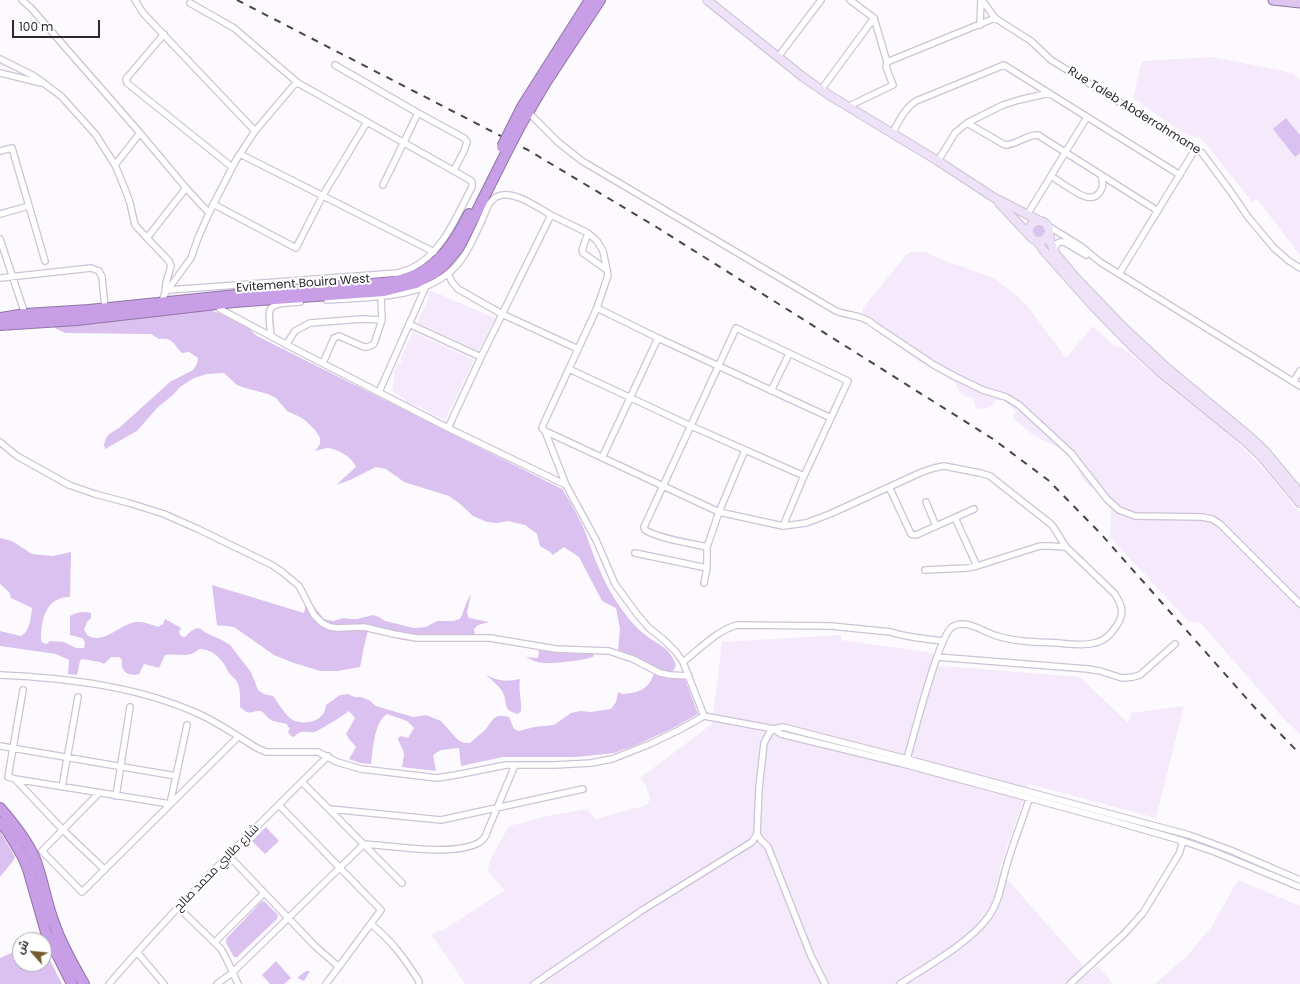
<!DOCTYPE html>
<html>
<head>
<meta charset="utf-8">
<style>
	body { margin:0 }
	#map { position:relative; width:1300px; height:984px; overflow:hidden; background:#fcfafe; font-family:Poppins,Cairo,sans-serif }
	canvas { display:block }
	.north { position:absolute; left:12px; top:932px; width:40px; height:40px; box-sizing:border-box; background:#fff; border:1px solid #aba9ac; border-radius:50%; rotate:297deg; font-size:11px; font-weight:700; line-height:16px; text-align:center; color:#2c2830 }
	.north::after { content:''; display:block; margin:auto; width:14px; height:18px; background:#735c2c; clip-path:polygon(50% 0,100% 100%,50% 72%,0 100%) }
	.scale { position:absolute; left:12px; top:20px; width:88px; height:18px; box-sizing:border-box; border:2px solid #2c2830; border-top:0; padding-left:5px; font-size:12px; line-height:14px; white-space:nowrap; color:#2c2830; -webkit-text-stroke:3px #fff; paint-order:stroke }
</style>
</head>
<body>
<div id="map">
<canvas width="1300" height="984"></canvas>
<div class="north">ش</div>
<div class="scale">100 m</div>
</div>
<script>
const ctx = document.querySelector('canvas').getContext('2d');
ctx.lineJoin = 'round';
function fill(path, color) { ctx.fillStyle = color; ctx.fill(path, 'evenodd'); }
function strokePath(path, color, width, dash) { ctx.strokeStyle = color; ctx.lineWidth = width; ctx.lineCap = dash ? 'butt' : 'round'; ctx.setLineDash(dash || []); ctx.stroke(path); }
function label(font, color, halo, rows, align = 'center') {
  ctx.font = font + ' Poppins,Cairo,sans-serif'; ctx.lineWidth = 4; ctx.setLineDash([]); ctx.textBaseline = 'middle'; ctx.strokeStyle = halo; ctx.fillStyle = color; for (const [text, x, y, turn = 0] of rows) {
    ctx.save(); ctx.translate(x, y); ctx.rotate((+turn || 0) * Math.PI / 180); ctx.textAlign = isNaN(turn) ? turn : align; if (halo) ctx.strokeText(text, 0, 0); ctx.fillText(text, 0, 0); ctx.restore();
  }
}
fill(new Path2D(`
	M1213,57L1292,73L1300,80V255L1257,199L1252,202L1203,140L1182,132L1133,98L1142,61Z
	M910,252H925L940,259L994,278L1016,295L1029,308L1066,358L1093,326L1114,346L1122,347L1166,385L1232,437L1270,476L1300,513V734L1284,719L1201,623L1189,622L1110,537L1111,510L1095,490L1090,487L1081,477L1078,468L1070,458L1061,449L1033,435L1013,418L1015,412L1010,405L1001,400H996L991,406L984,409L976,408L973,398L962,395L957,388L955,382L929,368L911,356L875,330L866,320L863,313V308L906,255Z
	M430,291H432L495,318L479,351L418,323V321L429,297L427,295Z
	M413,332L474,360L445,420L431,414L430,412L422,408L414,405L413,406L405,402V400L396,394L392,390L393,385L395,379L393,378L395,374L393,373L398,363L400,364L402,362L400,360Z
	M841,635V640L934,653L930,665L1080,677L1128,723L1131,713L1184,706L1156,818L1029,784L999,870L1090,973L1098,966L1113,984H465L432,935L440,930L442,931L505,890L487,871L492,856L509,826L552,815L587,809L595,819L647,805L650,799L646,785L640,778L712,724L722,642Z
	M1238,880L1300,906V984H1155L1187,956L1212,926Z`), '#f4eafb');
fill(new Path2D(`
	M1286,118L1300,135V153L1295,157L1273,129Z
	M1034 231a5 5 0 1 1 10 0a5 5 0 1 1-10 0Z
	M208,310C231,315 241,320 257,336L562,489C570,501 578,516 584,529C593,554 602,579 616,601C624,613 633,625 644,634C659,646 668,645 676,665L674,670L671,673L661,671L634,656L618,650L620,629L616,608L602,601L579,557L564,547L553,555L550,552L540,546L537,534L525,525L508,521L497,523L487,522L473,516L459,503L449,496L404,482L386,469L376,467L350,480L336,485L356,467C353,458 338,449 328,448C324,448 319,450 315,451L320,444V438L315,430L307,422L300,417L287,411L276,398L268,394L245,388L237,385L224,373L207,374L194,378L180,387L173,395L158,407L137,431L105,449L104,445L106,438L109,434L119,428L170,382L193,370L197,364L198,358L189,352L182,353C173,344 173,337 159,339L151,334L65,333L53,327L93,324Z
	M0,538L12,541L32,554L53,556L71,552L70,597C46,597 41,619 41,640L43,643L47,644L50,641L64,642L76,648H84L85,642L82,638L70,635V616C77,612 83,611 91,613V618L87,622L84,630L88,636C106,644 119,624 136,622C142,621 152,625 158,627L163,624L165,619L181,628L179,632L181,636L185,637L191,631L197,628L201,629L206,633L222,640L230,645L251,672L258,690L264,694L273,696C279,704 284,713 291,719C294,721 297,721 300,722C313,724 325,718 326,705L340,695L348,694L354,697H361L369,700L376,706L413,717L426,715L441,721L458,740L464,743H470L485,730L494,718L498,716H504L509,717L514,729L519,731L534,727L554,725L571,713L580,711L591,712L611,709L616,702L618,692L622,694C638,693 648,690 654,674L670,679H685L698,714L673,728L636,745L614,753L576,757H503L461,766L459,748L441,750L433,755L436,771L402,767L404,755L403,750L398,740V738L401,736L408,738L414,728L407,721L387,714C374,722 373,750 371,764L360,763L349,759L356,747L349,739L346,734L355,718L349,711C344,715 319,731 314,732C304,733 302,729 294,737L291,736L288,732L290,728L288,727L287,724C282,722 276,723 271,720C267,718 265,713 261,711C253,709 252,718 240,707C240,699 241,689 237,682C235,678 231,676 229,673C227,670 226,667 224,664C218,655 210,649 199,649C189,659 177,653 165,655L159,668L144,664L139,674C129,677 120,672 122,660L119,657H111L104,664L100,662L82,659L80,661L77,675L68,674L69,660L56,654L0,646V631L21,636C30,631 31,617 32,608L11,598L9,592L0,584Z
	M212,585L304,613L306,604H312L324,619L333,621L344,618L349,619H357L373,615L379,617L385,621L414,628L426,627L437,621H453L460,619C464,611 466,602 471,594L467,613L469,618L489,622L478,625L474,629L475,634H470L460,641L421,642L403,640L368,631C364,643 363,655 360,667L338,671H320L294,663L274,655L234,627L217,625Z
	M539,650L566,653L593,654L594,656C589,660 552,664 544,663C538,663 532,660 526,657L538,658Z
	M486,675C499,681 505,682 520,679C518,690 522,700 521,711L518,714C501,710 509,703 502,691C498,685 492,680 486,675Z
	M266,827L279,841L265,854L252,841Z
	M0,831L15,857L13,861L0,877Z
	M262,901L265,902L278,915L277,919L237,957H234L226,943V939Z
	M44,948L62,984H0V958L20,949V964H44Z
	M276,961L291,978L284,984H270L262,975Z
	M306,971H310L304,981L297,978Z`), '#dbc1ef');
const street = new Path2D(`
	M22,0L31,8L140,133L186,188L209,213
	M135,0L143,13L255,131
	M982,0L995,18
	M190,3L234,28L298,83
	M874,18L887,62
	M980,25L981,0
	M164,34L126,79L127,83L232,167
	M778,57L821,0
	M0,59L34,76L61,96L96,135L115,165L125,189L130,203L135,225L147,238L169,261L171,266L166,283L165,294
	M335,65L418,113L464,138L467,142L464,151L454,170
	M0,73L41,83
	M821,90L874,18L850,0
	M847,107L893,85L886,67L887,62L995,18L1031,41L1051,60L1202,153L1231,192L1248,217L1274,248L1289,261L1300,268
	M527,111L558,142L582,161L836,311C849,316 864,315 874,325L934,365L954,376L983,390L1006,397L1019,405L1071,453L1107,499L1119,510L1135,516L1202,517L1212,519L1220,524L1300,604
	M967,123L1005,145C1017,145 1025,135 1038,135L1158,211
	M892,134C899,121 904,109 916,101L1004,65L1180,175
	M0,151L12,148L29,206
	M240,154L434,252
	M938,161L955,133L967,123L1003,105L1019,100L1049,93
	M115,165L140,133
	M1051,176C1059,181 1079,196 1087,197C1092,198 1096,197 1099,193C1104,187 1103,182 1101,175
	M383,185L418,113
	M213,204L296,248L323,195L367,122
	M0,214L29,206L45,261
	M1027,215L1087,117
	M1045,224L1082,247L1100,262L1300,386
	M588,233L582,250L583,253L607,270
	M147,238L186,188
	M0,239L25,314
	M1055,251L1056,244L1060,242H1064L1086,255
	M448,273L452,282L458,289L502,314L578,349
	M1119,274L1196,148
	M0,278L91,268L99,271L102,277L105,308
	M327,300C370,297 424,300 456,266C469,253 481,221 489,204C491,202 493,199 496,197C511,188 537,207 551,215
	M215,303L220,309L293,348L448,428L566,485
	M161,304L164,295L191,258L198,238L209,213L236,160L255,131L294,85L298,83L470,180L472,182V187C457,215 443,253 412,268C408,270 403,271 398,273L169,290
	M597,308L658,338L831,418
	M409,324L481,357L448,428
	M271,336C267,302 267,305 300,302
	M286,345L295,331L310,323L362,319L382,320
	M481,357L551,215L588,233L597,241L603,251L608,275L597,308L543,425L542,428L545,431L719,512L783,526L806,523L830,514L922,472L934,468L944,466L980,473L990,476L1052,525L1066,547L1115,594C1122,606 1125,612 1117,625C1111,634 1105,641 1094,643C1083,646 1069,644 1058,643C1038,642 1017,642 997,636C983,632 966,618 952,627C939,635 913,738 907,759
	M323,363L334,338L339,336L364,347H368L374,344L382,320L381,296
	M569,369L691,426L804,476
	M1293,382L1300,371
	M771,391L789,354
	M379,392L426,286
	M545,431L566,485L596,540L615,584L637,614L649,628L664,640L676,652L683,662L704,716L774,729L781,734L900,763L1110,820L1183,841L1215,852L1300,887
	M0,442L17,456L69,485L95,494L129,503L164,514L198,529L272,565L281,571L299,586L314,615L322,623L330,627L337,628L364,627L394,634L417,638H490L556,649L609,651L633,659L660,673L670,675L689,676
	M602,458L658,338
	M889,487L911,534L916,535L974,509
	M926,502L936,526
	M955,518L977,566
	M707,547C690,543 660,539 645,530L644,527L736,328L848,381L804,476L783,526
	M635,553L707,568
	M925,570L967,568L977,566L1040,546H1050L1066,547
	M704,583L707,568V547L719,512L745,450
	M937,657L1088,669L1100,671L1122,678L1133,677L1140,675L1175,644
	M683,662C700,649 716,631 737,625L831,626L891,632C907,638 925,638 942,641
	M0,675C67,678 137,686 199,714C217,722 239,737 257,748L266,752H318L337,762L361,769L437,778L456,775L506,765H555L591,763L612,759L650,744L679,730L704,716
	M23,690L8,777L15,779L170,804L187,725
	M0,746L176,776
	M15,779L63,830L104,869
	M302,782L402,883
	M62,787L78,697
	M99,793L42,851L82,892L238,737
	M116,796L130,707
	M279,805L340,868L381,910L326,984
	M330,809L441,820L583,789
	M757,834L761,840L768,847L811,956L825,984
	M229,856L315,946L339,967
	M178,907L221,949L227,960L238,984
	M371,924C393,942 404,958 419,981V984
	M215,942L264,893
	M137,952L164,984
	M109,984C178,904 253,830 328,756
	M217,984L232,973L364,844C394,846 455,857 480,842C484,839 486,836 487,832L515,765
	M534,984L641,911L752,842L757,834L759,788L764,743L770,732L774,729L783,727L907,759L1189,835L1230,850L1300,880
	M900,984C926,967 971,942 989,916C999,902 1001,885 1006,868C1012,845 1022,822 1029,799
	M1070,984L1124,934L1143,913L1179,854L1183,841`);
const secondary = new Path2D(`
	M707,0L803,77L829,95L938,161L993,197L1042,222
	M999,203L1031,237
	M1029 231a10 10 0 1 1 20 0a10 10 0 1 1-20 0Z
	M1049,232L1050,241L1055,253L1075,277L1124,328L1166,367L1249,436L1265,451L1300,493
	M1037,241L1044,251L1093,306L1131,345L1161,373L1244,440L1261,456L1300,503`);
const primary = new Path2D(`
	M1273,0L1300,3`);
const highway = new Path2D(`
	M514,123L522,107L590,0
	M520,126L546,82L600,0
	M0,318L25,314L89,310L276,291L381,283C391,282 402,281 411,277C440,266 456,240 469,214
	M0,325L77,320L234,302L384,291L416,283L434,273L444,265L459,247L503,159
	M0,808C14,824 27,840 35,859C43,879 46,903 54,923C61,944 73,965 84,984
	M0,822L7,830L23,857L28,869L46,932L72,984`);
strokePath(street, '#cdc2d6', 8);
strokePath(secondary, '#cdc2d6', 10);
strokePath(primary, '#9175a6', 11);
strokePath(highway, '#9175a6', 12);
strokePath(street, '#fff', 5.5);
strokePath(secondary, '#eee2f8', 8);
strokePath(primary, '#dec5f0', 9);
strokePath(highway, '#c89fe6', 10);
strokePath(new Path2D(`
	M237,0L528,150L658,228L993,439L1048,480L1101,534L1256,709L1300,754`), '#48444b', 2, [7, 7]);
const highwayBridge = new Path2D(`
	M502,147L514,123
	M503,159L520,126`);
strokePath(highwayBridge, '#9175a6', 12, []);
strokePath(highwayBridge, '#c89fe6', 10);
label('12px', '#2c2830', '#fff', [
	["Rue Taleb Abderrahmane",1134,111,32],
	["Evitement Bouira West",303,284,-4],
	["شارع طالبي محمد صالح",217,868,-46]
]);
</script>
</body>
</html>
